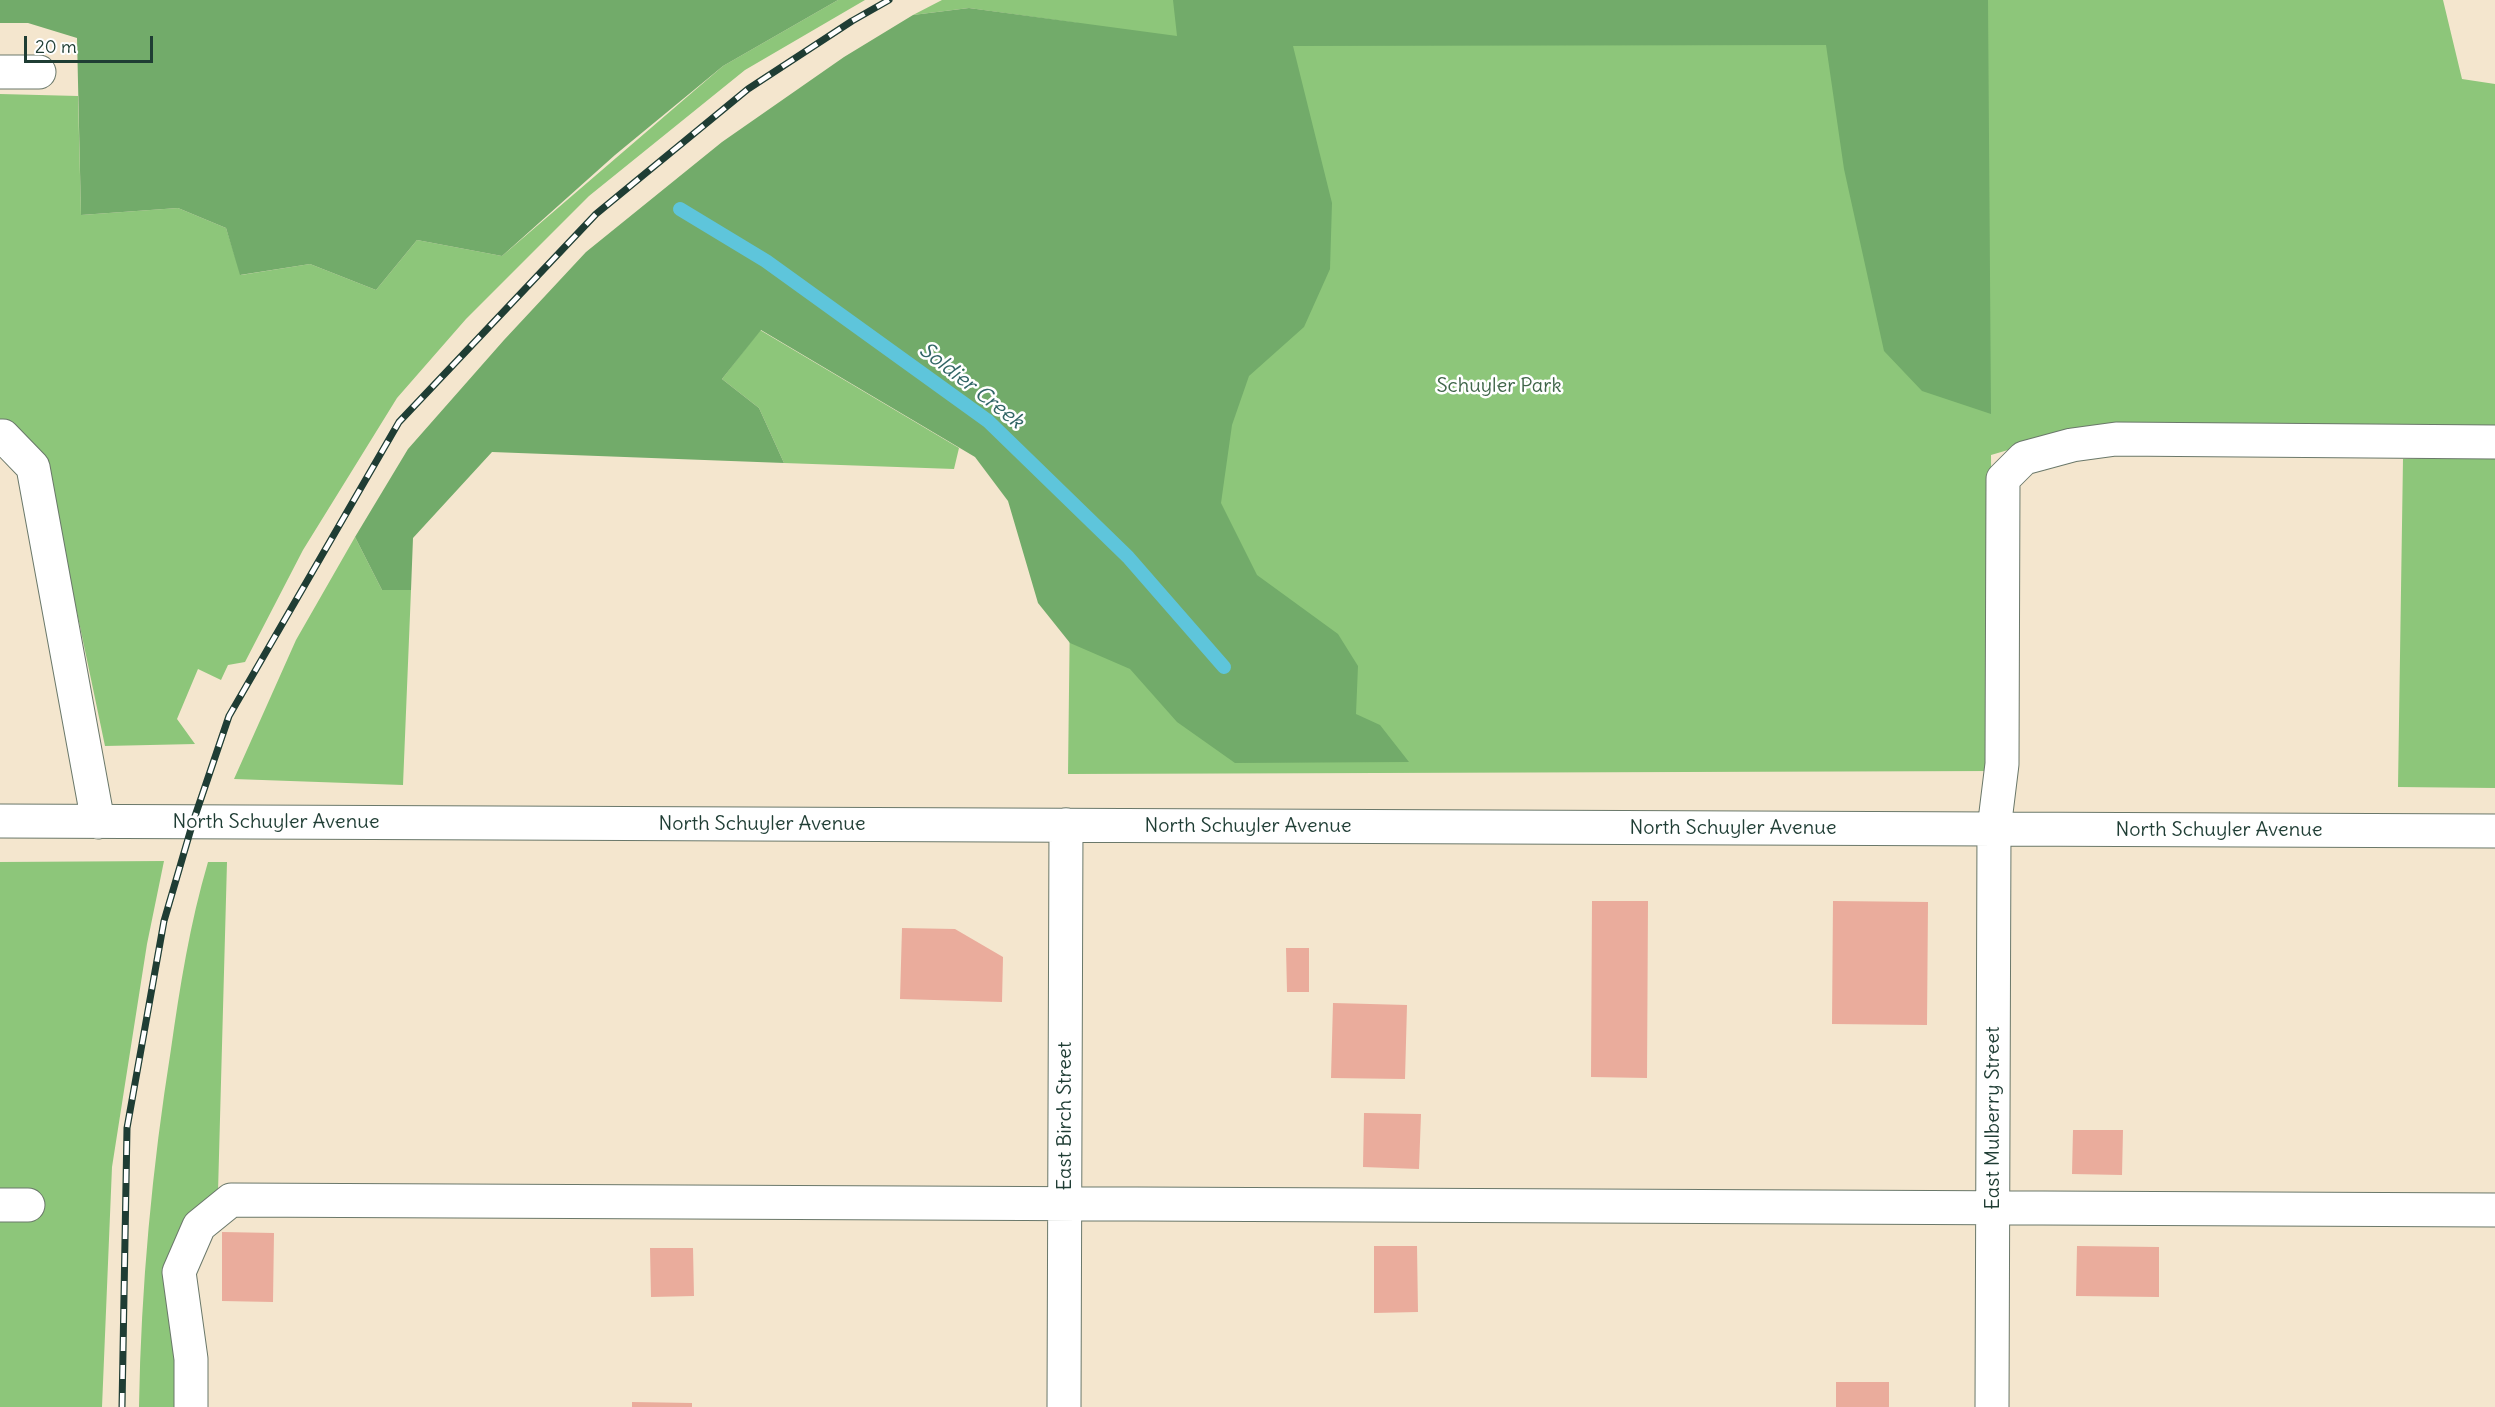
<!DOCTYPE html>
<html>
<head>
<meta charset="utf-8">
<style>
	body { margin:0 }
	#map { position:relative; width:2495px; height:1407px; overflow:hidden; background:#f4e6ce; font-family:Delius,sans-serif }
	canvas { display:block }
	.scale { position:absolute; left:24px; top:36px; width:129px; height:27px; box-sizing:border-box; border:3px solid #1f3d34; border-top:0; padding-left:8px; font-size:18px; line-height:21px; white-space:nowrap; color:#1f3d34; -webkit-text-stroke:4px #fff; paint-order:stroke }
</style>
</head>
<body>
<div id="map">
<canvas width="2495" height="1407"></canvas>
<div class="scale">20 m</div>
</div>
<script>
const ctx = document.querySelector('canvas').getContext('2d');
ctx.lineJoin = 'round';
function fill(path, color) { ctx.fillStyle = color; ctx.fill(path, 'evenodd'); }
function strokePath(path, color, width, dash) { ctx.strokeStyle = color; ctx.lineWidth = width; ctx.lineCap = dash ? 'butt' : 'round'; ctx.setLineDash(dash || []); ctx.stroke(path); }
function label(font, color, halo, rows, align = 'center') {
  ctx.font = font + ' Delius,sans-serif'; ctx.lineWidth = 5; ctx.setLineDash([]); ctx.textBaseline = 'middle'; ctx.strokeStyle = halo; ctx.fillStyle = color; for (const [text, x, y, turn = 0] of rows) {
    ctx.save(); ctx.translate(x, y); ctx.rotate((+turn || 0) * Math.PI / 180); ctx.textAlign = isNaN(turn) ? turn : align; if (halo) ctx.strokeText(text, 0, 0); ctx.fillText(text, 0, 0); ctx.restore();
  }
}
fill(new Path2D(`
	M838,0H865L745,70L589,196L466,319L397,398L303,550L245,662L228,665L221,680L198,669L177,719L195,744L105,746L47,469L0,424V94L78,96L81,215L178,208L226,228L241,275L310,264L376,290L417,240L502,256L723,66Z
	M942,0H2443L2462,79L2495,84V432L2076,430L1991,455L1993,771L1068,774L1077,23L969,8L913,15Z
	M760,330L959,448L954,469L784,463L759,408L722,379Z
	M2495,455V788L2398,787L2403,459Z
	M355,537L382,590H411L403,785L234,779L296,640Z
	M164,861L147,944L112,1167L102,1407H0V862Z
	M208,862H227L218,1192L173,1344L177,1407H139C141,1287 152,1168 171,1049C180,986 190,923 208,862Z`), '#8dc67a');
fill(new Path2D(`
	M0,0H838L723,66L615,155L502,256L417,240L376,290L310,264L240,275L226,228L178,208L81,215L77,38L28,23H0Z
	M1173,0H1988L1991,414L1922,391L1884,351L1844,169L1826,45L1293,46L1332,203L1330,269L1304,327L1249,376L1232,425L1221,503L1257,575L1338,634L1358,666L1356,714L1380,725L1409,762L1235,763L1177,722L1130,669L1070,643L1038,603L1008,501L975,457L761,330L722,379L759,408L784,463L492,452L413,538L411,590H382L355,537L408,449L504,340L586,252L722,142L844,57L913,15L969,8L1177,36Z`), '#72ab6a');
strokePath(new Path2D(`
	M680,209L766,261L988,421L1128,557L1224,667`), '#5ec5db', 14);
fill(new Path2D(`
	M1592,901H1648L1647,1078L1591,1077Z
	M1833,901L1928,902L1927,1025L1832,1024Z
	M902,928L955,929L1003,957L1002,1002L900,999Z
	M1286,948H1309V992H1287Z
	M1333,1003L1407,1005L1405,1079L1331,1078Z
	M1364,1113L1421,1114L1419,1169L1363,1167Z
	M2073,1130H2123L2122,1175L2072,1174Z
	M222,1232L274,1233L273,1302L222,1301Z
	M1374,1246H1417L1418,1312L1374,1313Z
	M2077,1246L2159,1247V1297L2076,1296Z
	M650,1248H693L694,1296L651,1297Z
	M1836,1382H1889V1407H1836Z
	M632,1402L692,1403V1407H632Z`), '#eaac9c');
const minor = new Path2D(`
	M0,72H39
	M0,436H3L33,467L98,822
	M0,821L2495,831
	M0,1205H28
	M191,1407V1359L179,1272L199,1226L231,1200L2495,1210
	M1064,1407L1066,825
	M1992,1407L1994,829L2002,764L2003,479L2024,458L2072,445L2116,439L2495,442`);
strokePath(minor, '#6a786a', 35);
strokePath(minor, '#fff', 33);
const rail = new Path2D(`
	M122,1407L127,1128L164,921L193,822L229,716L399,422L596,214L748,89L852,21L889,0`);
strokePath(rail, '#1f3d34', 7);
strokePath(rail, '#fff', 4.5, [14]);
label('20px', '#406649', '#fff', [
	["Schuyler Park",1499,386]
]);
label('20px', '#1f3d34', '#fff', [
	["North Schuyler Avenue",276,822],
	["North Schuyler Avenue",762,824],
	["North Schuyler Avenue",1248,826],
	["North Schuyler Avenue",1733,828],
	["North Schuyler Avenue",2219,830],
	["East Birch Street",1065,1116,-90],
	["East Mulberry Street",1993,1118,-90]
]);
label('italic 21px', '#326666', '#fff', [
	["Soldier Creek",971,386,38]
]);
</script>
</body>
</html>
